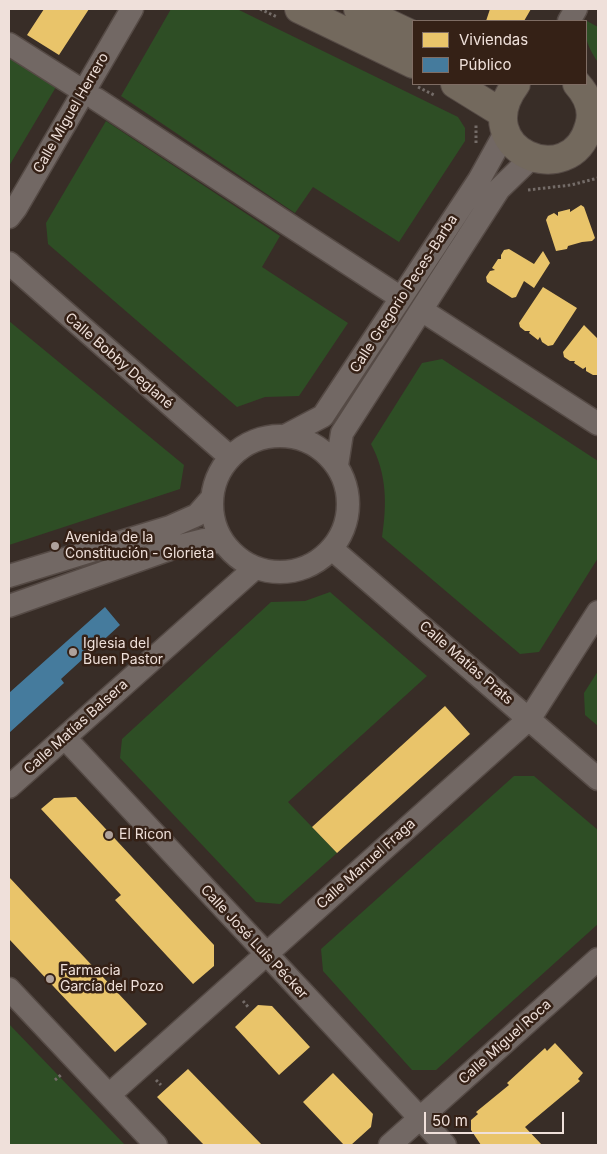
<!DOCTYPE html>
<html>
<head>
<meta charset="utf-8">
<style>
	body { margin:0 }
	#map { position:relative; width:607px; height:1154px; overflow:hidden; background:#382d27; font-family:Inter,sans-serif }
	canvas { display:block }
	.frame { position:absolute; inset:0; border:10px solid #efe0da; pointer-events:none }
	.legend { position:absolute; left:412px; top:20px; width:175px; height:65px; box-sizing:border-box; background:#352116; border:1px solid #7f6d64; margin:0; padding:6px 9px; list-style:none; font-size:15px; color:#efe0da }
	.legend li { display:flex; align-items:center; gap:10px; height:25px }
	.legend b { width:25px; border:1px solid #7f6d64 }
	.scale { position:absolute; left:424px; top:1112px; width:140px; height:22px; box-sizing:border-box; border:2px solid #efe0da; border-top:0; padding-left:6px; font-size:15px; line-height:18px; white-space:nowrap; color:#efe0da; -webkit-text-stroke:4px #352116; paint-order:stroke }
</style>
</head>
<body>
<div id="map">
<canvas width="607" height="1154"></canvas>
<div class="frame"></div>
<ul class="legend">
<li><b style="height:14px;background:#e9c46a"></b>Viviendas</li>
<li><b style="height:14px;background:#457b9d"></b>Público</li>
</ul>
<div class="scale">50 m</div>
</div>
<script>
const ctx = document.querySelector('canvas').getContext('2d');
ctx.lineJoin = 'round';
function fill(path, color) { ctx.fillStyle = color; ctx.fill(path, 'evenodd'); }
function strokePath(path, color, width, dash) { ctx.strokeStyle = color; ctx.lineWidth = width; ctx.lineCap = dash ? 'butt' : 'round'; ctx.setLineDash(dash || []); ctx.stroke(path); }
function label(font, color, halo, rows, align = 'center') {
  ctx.font = font + ' Inter,sans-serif'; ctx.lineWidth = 5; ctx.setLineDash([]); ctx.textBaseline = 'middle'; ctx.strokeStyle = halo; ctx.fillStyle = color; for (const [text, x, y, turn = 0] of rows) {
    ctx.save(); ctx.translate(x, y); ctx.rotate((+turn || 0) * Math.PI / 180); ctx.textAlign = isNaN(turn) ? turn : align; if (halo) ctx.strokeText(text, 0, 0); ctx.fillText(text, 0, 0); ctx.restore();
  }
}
fill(new Path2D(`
	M171,9H237L458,117L465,128V141L399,242L313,187L295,213L121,96Z
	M587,21L598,27V62C590,51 582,35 587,21Z
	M9,56L56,87L9,166Z
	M106,121L280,236L262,267L348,323L299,396L265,397L237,407L48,244L46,223Z
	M9,321L184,465L180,489L9,545Z
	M442,359L598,461V558L539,652L520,654L382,537C387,504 387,474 371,444L422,363Z
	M330,592L427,676L288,802L337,853L280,904L256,902L120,758L122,739L271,602L305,601Z
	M598,671V726L585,715L584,693Z
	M514,776H534L598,830V924L436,1070H412L323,971L321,949Z
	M9,1024L125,1145H9Z`), '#2e4e25');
fill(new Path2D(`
	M44,9H89L59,55L27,35Z
	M490,9H531L524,21H486Z
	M581,205L584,207L595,238L592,241L582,242L568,246L567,249L556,251L546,220L548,216L554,213L558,216V212L570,209V212Z
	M509,249L534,264L543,251L550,263L534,288L524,281L516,297L512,298L487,282L486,277L490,271L495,270L492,268L498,259H501V255L504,250Z
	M543,287L577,308L553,345L548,346L542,342L540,337L538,340L529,333L530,331H525L520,327L519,323Z
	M584,325L598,339L597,375H593L586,371V367L583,369L574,363L575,361H570L564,357L563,352Z
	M445,706L470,734L337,853L312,827Z
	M76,797L214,945V966L193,984L115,900L121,895L41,809L54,798Z
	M9,877L147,1024L115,1052L9,939Z
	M258,1005L272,1006L310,1047L279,1075L235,1027Z
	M555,1043L583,1073L578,1079L580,1081L525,1127L542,1145H481L471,1130V1120L478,1114L476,1112L509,1085L507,1083L545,1048L547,1051Z
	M188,1069L262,1145H204L157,1097Z
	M333,1073L373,1114L371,1127L351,1145H344L303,1102Z`), '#e9c46a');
fill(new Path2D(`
	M105,607L120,625L61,679L64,683L9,733V693Z`), '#457b9d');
const minor = new Path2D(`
	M569,21L576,9
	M9,44L75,86
	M96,99L401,298
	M9,217L16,208L132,9
	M9,263L230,457
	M423,311L598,424
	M285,436L323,416L479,180L505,133
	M212 504a68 68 0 1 1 136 0a68 68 0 1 1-136 0Z
	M337,465L342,433L499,189L531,158
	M332,549L598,779
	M9,576L170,527L197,515L212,498
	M9,606L176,547L204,540L224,543
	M65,738L445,1145
	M9,787L255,568
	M9,989L156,1145
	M109,1095L530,718L598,612
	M390,1145L598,959`);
const major = new Path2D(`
	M299,9L413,64
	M358,9L413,35
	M455,84L502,113
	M516,84C467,150 571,193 589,126C594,110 587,95 577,84`);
strokePath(minor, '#554a45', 25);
strokePath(major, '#554a45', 30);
strokePath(new Path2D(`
	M260,9L277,17
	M418,87L434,95
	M476,143V125
	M528,190L571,185L598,178
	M243,1001L249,1008
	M55,1080L62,1074
	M156,1080L161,1085`), '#746c68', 3, [2.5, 2.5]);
strokePath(minor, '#726864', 22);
strokePath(major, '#73695d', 28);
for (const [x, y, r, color] of [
	[55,546,5,"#afa19b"],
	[73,652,5,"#afa19b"],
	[109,835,5,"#afa19b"],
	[50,979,5,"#afa19b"]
]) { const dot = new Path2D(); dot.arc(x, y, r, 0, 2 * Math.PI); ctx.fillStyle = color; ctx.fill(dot); strokePath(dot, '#352116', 2); }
label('14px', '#efe0da', '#352116', [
	["Calle Miguel Herrero",71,113,-60],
	["Calle Gregorio Peces-Barba",404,294,-57],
	["Calle Bobby Deglané",119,361,41],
	["Calle Matías Prats",466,663,41],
	["Calle Matías Balsera",76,727,-42],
	["Calle Manuel Fraga",366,864,-42],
	["Calle José Luis Pécker",254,942,47],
	["Calle Miguel Roca",505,1042,-42]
]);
label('14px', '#efe0da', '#352116', [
	["Avenida de la",65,538],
	["Constitución - Glorieta",65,554],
	["Iglesia del",83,644],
	["Buen Pastor",83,660],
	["El Ricon",119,835],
	["Farmacia",60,971],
	["García del Pozo",60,987]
], 'left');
</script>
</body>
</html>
